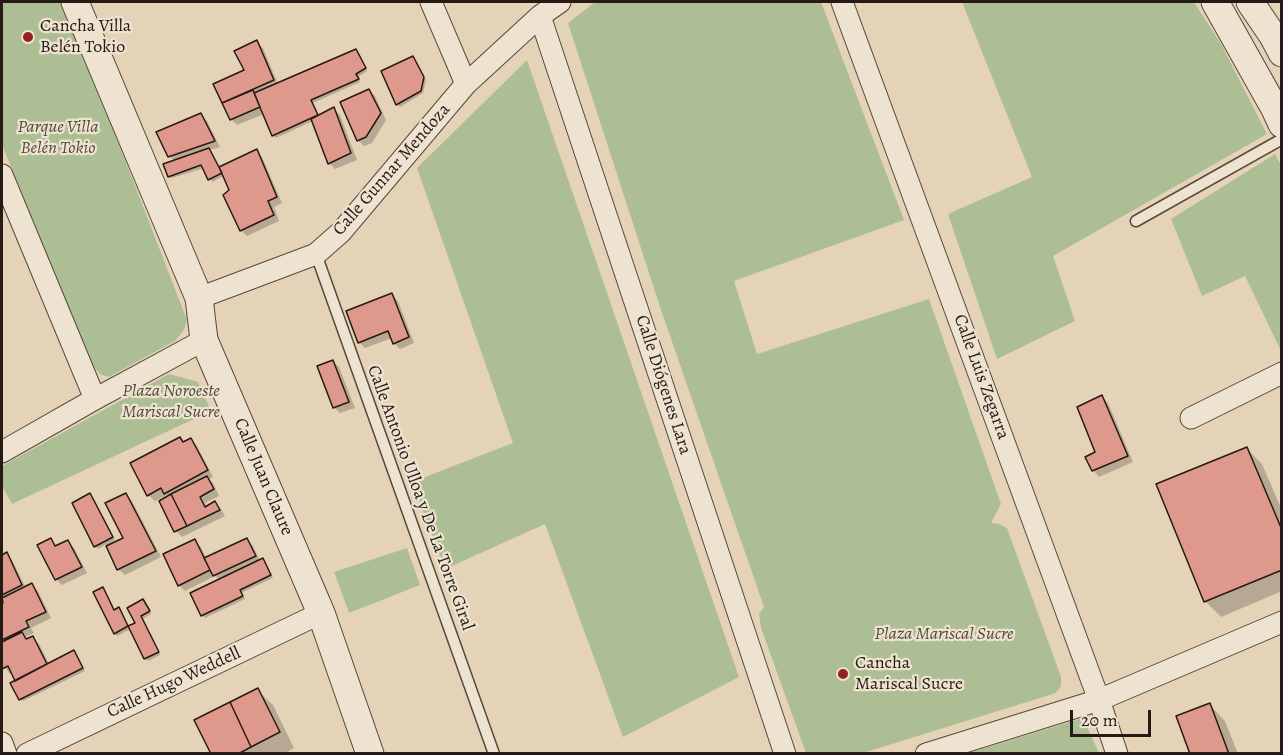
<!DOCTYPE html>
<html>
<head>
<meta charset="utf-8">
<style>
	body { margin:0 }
	#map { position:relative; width:1283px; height:755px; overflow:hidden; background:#e5d3b8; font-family:Alegreya,serif }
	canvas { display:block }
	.frame { position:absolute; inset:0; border:3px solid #271a14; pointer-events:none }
	.scale { position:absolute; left:1070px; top:710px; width:81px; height:27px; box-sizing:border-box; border:3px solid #271a14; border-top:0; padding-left:8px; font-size:18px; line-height:21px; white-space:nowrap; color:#271a14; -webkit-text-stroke:4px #eee2d1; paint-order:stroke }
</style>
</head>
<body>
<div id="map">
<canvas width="1283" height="755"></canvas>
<div class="frame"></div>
<div class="scale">20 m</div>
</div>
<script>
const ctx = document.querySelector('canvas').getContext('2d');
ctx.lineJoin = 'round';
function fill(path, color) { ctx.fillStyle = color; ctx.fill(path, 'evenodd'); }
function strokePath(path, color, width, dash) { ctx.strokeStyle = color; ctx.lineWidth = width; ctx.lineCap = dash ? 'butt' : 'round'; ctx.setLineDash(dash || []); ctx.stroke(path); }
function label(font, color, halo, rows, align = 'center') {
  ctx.font = font + ' Alegreya,serif'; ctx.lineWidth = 4.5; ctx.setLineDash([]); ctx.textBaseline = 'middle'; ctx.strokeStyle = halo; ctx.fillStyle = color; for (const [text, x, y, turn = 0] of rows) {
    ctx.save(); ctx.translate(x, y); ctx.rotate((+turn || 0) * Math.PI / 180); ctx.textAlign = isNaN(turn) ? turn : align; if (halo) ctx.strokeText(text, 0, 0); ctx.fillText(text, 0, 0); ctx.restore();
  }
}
fill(new Path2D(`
	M2,2H64L187,320L184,330L175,341L109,377L100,374L92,365L2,145Z
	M595,2H821L904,220L734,281L757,354L929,299L1001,504L991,523L999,524L1007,528L1061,677V686L1056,693L863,753H806L761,628L759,614L764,607L660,307L568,23Z
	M962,2H1194L1221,44L1267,134L1053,256L1075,321L997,359L948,214L1032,177Z
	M527,60L739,677L623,737L545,524L445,569L412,482L513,443L417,168Z
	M1275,154L1282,167L1281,351L1245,276L1202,296L1171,219Z
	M169,374L198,382L211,411L12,504L2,486V466Z
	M407,548L420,585L349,613L334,572Z
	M1083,718L1099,753H969Z`), '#aebe94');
fill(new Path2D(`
	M257,42L263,48L278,84L356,50L359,53L367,71L358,77L360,82L313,103L319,116L334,109L340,115L357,160L335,169L329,163L313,121L276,138L273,136L264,114L237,125L231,119L215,85L246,71Z
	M415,60L426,80L423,93L400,107L397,104Z
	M369,90L375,96L386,120L372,143L364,146L358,140Z
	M201,115L207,121L220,147L210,150L220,168L256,151L262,157L282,203L274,207L279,221L247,236L241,230L230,191L224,176L212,182L204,168L172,178L169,176L175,161L169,156Z
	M392,295L398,301L414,343L400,349L394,343L392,338L365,348L359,342Z
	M332,361L339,367L355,408L340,413L334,407Z
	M1102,397L1108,403L1133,462L1099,477L1093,470L1097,453Z
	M191,439L197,446L213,477L209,479L213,483L219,496L205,503L207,507L215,503L221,509L225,516L182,537L176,531L169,497L167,495L155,501L148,495L184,443Z
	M1247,449L1262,464L1282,510V591L1221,617L1205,601Z
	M126,494L132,501L161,557L125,575L118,569L106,544L98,549L96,546L90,495L93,498L115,540L108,544L109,546L125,539Z
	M51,540L57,547L68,542L74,548L87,573L62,585L56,579Z
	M195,540L201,547L207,559L247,540L253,546L260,561L263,560L265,563L273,578L241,593L245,599L205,618L202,615L220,580L215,576L185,591L179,585Z
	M6,554L12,560L26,588L32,585L38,591L51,618L31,628L34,633L25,637L28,640L33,638L39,644L49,664L76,654L85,671L23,701L20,699L17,681L12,673L10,674L2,664V656L4,655L2,650V557Z
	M103,589L105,591L115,611L119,609L122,612L129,628L137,623L146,604L151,614L143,619L160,655L148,661L145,658L131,629L117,636L115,633Z
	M257,690L273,705L294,748L284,754H213Z
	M1210,705L1225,721L1238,754H1192Z`), '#0003');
const building = new Path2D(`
	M257,40L274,80L222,103L213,84L244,70L234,51Z
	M356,49L366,68L356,74L359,79L311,100L318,115L272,136L254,93Z
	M413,56L424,77L421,91L396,105L381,71Z
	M369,89L381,113L366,137L357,141L340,102Z
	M253,90L260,107L230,120L222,103Z
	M334,107L351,153L328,164L311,119Z
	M201,113L215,141L168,157L156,132Z
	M209,148L222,173L208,180L201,165L168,177L163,164Z
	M257,149L277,197L268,201L274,215L240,231L223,195L229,190L219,167Z
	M392,293L409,337L393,344L388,331L358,343L346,311Z
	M333,360L349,402L333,408L317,366Z
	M1102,395L1128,456L1092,471L1085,457L1095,452L1077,407Z
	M180,437L183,442L191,438L208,470L164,494L161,488L147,496L130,463Z
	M1247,447L1282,530V570L1204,602L1156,484Z
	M207,476L214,489L200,497L205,507L215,501L220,510L187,526L171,494Z
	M90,493L113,537L94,547L72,503Z
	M126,493L156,551L117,570L106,546L123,538L105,503Z
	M171,494L187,526L174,532L159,501Z
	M51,538L55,546L68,540L82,567L55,580L37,545Z
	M247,538L256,556L213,576L204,558Z
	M195,539L210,570L178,586L163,554Z
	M7,552L22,585L2,595V555Z
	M263,558L271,575L240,590L243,596L201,616L190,593Z
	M32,583L46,612L26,621L29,627L2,640V604L3,603L2,598Z
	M103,587L114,610L119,607L128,626L114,634L93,592Z
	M143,599L150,611L141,616L159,652L144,659L128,626L135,623L127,608Z
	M22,632L26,639L33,636L47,664L15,681L8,666L2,669V642Z
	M74,650L83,668L19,700L10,683Z
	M258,688L280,732L251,747L230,702Z
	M230,702L251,747L238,754H211L194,720Z
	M1210,703L1229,754H1190L1176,716Z`);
fill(building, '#de988c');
strokePath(building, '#271a14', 1.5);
const service = new Path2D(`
	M1136,221L1282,139
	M316,254L494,754`);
const minor = new Path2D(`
	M431,2L466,84
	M842,2L1099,700L1117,754
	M540,16L785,754
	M2,175L95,399
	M199,298L316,254L341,232L466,84L540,16L560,2
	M1191,418L1282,373
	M2,452L95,399L204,340
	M2,743L6,754
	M27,754L321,613
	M926,754L1099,700L1282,622`);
const tertiary = new Path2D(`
	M75,2L199,298L204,340L321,613L370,754
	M1215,2L1275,109L1282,124
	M1250,2L1273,36L1282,53`);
strokePath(service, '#56483d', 13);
strokePath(minor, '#56483d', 23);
strokePath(tertiary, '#56483d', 29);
strokePath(service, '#eee2d1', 10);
strokePath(minor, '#eee2d1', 21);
strokePath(tertiary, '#eee2d1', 27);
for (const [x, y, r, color] of [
	[28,37,6,"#8f2418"],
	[843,674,6,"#8f2418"]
]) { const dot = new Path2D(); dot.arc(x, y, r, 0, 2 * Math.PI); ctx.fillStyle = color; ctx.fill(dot); strokePath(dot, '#eee2d1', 2); }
label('18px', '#271a14', '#eee2d1', [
	["Cancha Villa",40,27],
	["Belén Tokio",40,48],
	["Cancha",855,664],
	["Mariscal Sucre",855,685]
], 'left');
label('italic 18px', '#504b3a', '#eee2d1', [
	["Parque Villa",58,128],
	["Belén Tokio",58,149],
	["Plaza Noroeste",171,392],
	["Mariscal Sucre",171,413],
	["Plaza Mariscal Sucre",944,635]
]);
label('18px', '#271a14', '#eee2d1', [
	["Calle Gunnar Mendoza",392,170,-49],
	["Calle Luis Zegarra",981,377,70],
	["Calle Diógenes Lara",663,385,72],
	["Calle Juan Claure",263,477,67],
	["Calle Antonio Ulloa y De La Torre Giral",420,498,70],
	["Calle Hugo Weddell",174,683,-25]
]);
</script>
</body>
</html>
